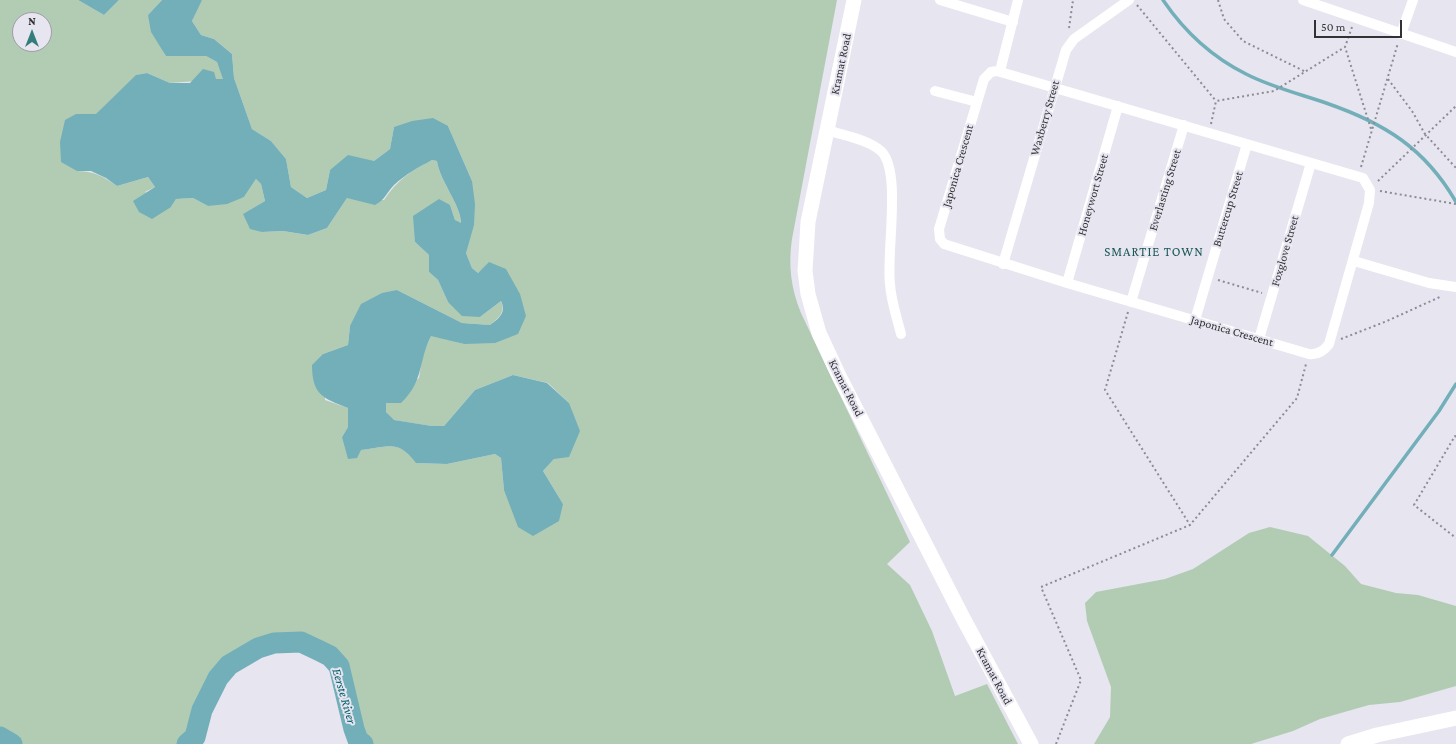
<!DOCTYPE html>
<html>
<head>
<meta charset="utf-8">
<style>
	body { margin:0 }
	#map { position:relative; width:1456px; height:744px; overflow:hidden; background:#e6e5f0; font-family:"Crimson Pro",serif }
	canvas { display:block }
	.north { position:absolute; left:12px; top:12px; width:40px; height:40px; box-sizing:border-box; background:#e6e5f0; border:1px solid #9e9da6; border-radius:50%; rotate:0deg; font-size:11px; font-weight:700; line-height:16px; text-align:center; color:#323236 }
	.north::after { content:''; display:block; margin:auto; width:14px; height:18px; background:#347d7b; clip-path:polygon(50% 0,100% 100%,50% 72%,0 100%) }
	.scale { position:absolute; left:1314px; top:20px; width:88px; height:18px; box-sizing:border-box; border:2px solid #323236; border-top:0; padding-left:5px; font-size:12px; line-height:14px; white-space:nowrap; color:#323236; -webkit-text-stroke:3px #e6e5f0; paint-order:stroke }
</style>
</head>
<body>
<div id="map">
<canvas width="1456" height="744"></canvas>
<div class="north">N</div>
<div class="scale">50 m</div>
</div>
<script>
const ctx = document.querySelector('canvas').getContext('2d');
ctx.lineJoin = 'round';
function fill(path, color) { ctx.fillStyle = color; ctx.fill(path, 'evenodd'); }
function strokePath(path, color, width, dash) { ctx.strokeStyle = color; ctx.lineWidth = width; ctx.lineCap = dash ? 'butt' : 'round'; ctx.setLineDash(dash || []); ctx.stroke(path); }
function label(font, color, halo, rows, align = 'center') {
  ctx.font = font + ' "Crimson Pro",serif'; ctx.lineWidth = 4; ctx.setLineDash([]); ctx.textBaseline = 'middle'; ctx.strokeStyle = halo; ctx.fillStyle = color; for (const [text, x, y, turn = 0] of rows) {
    ctx.save(); ctx.translate(x, y); ctx.rotate((+turn || 0) * Math.PI / 180); ctx.textAlign = isNaN(turn) ? turn : align; if (halo) ctx.strokeText(text, 0, 0); ctx.fillText(text, 0, 0); ctx.restore();
  }
}
fill(new Path2D(`
	M0,0H78L104,15L119,0H162L148,15L166,56H206L217,62L224,79L170,83L147,73L137,75L96,115L76,114L77,171C93,171 103,176 117,186L148,177L155,187L145,192L171,207L176,199L193,198L208,206L244,197L256,179L261,184L265,201L244,214L262,232L283,231L308,235L327,228L347,198L384,200C397,180 412,170 432,160L437,161C440,183 461,204 461,224L455,220L450,205L415,242L429,255V272L438,280L448,302L480,317L501,301C506,313 498,318 490,325L462,323L397,290L350,326L348,345L323,354L325,400L348,408V427L342,437L361,450C389,447 398,439 417,463L447,464L495,454L501,458L504,490L563,504L543,471L554,459L569,403L548,383L513,375L475,390L444,426H432L393,420L386,412V403L419,378L422,358L431,335L464,344L526,316L484,268L478,273L472,268L466,253L472,181L448,126L394,127L390,149L374,161L330,170L326,190L307,198L291,187L286,159L271,141L252,129L234,78L232,54L214,39L201,35L192,21L200,2L202,0H837L792,239C788,265 791,289 801,313L910,542L887,564L910,585L932,631L955,696L987,684L1018,744H363L358,740L354,729L339,666L330,656L320,651L301,642L274,643L258,648L229,665L218,678L202,710L195,737L187,744H12L0,737ZM20,20H44V44H20Z
	M1270,527L1308,536L1345,566L1361,584L1396,593L1418,595L1456,606V686L1400,702L1369,705L1320,719L1293,731L1251,744H1094L1110,717L1111,687L1087,621L1085,603L1096,592L1165,579L1193,569L1249,533Z`), '#b2ccb4');
fill(new Path2D(`
	M78,0H119L104,15Z
	M162,0H202L192,21L201,35L214,39L232,54L234,78L252,129L271,141L286,159L291,187L307,198L326,190L330,170L348,155L374,161L390,149L394,127L412,121L433,118L448,126L472,181L475,204L474,225L466,253L472,268L478,273L489,262L506,269L520,294L526,316L518,334L495,343L464,344L431,336C418,362 424,381 401,403H386V412L394,420L432,426H444L475,390L513,375L547,383L569,403L580,431L569,457L554,459L543,471L563,504L559,521L533,536L518,527L504,490L501,458L495,454L447,464L416,463C398,439 389,447 361,450L357,458L348,459L342,437L348,427V408C323,398 312,395 312,365L323,354L348,345L350,326L361,304L382,293L397,290L462,323L490,325C498,319 507,313 501,301L480,317L462,316L448,302L438,280L429,272V255L415,242L413,216L439,199L450,205L455,220L461,223C461,205 440,182 437,161L432,160C419,167 406,174 394,185C386,193 386,199 375,205L347,198L327,228L308,235L283,231L262,232L250,229L243,214L265,201L261,184L256,179L244,197L227,204L208,206L193,198L176,199L171,207L152,219L139,212L133,201L155,187L148,177L117,186L106,178L91,171H77L61,162L60,142L65,120L76,114H96L136,75L147,73L170,83H190L203,69L214,72L216,79H223L217,62L206,56H166L151,32L148,15Z`), '#72afb9');
strokePath(new Path2D(`
	M1163,0C1184,31 1212,57 1246,74C1271,87 1300,94 1326,103C1384,123 1425,148 1456,202
	M1332,555L1439,411L1456,384`), '#72afb9', 3.5);
strokePath(new Path2D(`
	M0,737L12,744
	M187,744L195,737L202,710L218,678L229,665L258,648L274,643L301,642L320,651L330,656L339,666L354,729L358,740L363,744`), '#72afb9', 21);
strokePath(new Path2D(`
	M1218,0L1224,19L1243,41L1306,72
	M1137,5L1216,101
	M1352,27L1345,47L1371,129
	M1069,28L1073,0
	M1388,79L1412,111L1425,134L1456,168
	M1211,124L1216,101L1274,91L1345,47
	M1361,167L1398,43
	M1378,181L1456,106
	M1380,191L1456,204
	M1218,280L1262,293
	M1128,312L1105,390L1190,525
	M1341,339L1387,321L1442,296
	M1456,437L1455,436L1414,505L1456,538
	M1056,744L1081,680L1041,587L1190,525L1297,398L1306,364`), '#8d8c94', 2, [2, 3]);
strokePath(new Path2D(`
	M940,0L1013,22
	M1303,0L1456,52
	M1401,34L1413,0
	M997,71L1363,178L1370,190L1369,203L1329,344C1324,351 1318,355 1309,354L1067,283L944,244L940,239L939,229L984,79L991,72Z
	M1000,71L1018,0
	M935,91L977,102
	M827,130C845,136 867,139 881,151C902,171 886,253 890,284C891,301 897,318 901,334
	M1354,261L1429,283L1456,287
	M1003,264L1066,50L1074,39L1129,0
	M1067,283L1118,106
	M1131,302L1184,125
	M1195,320L1247,144
	M1259,339L1311,163`), '#fff', 10);
strokePath(new Path2D(`
	M854,0L808,222L805,271L808,294L819,333L839,376L963,618L1031,744
	M1348,744L1377,735L1456,718`), '#fff', 15);
label('12px', '#323236', '#e6e5f0', [
	["Kramat Road",841,64,-78],
	["Waxberry Street",1045,118,-74],
	["Japonica Crescent",958,166,-74],
	["Everlasting Street",1165,190,-73],
	["Honeywort Street",1093,195,-74],
	["Buttercup Street",1228,209,-73],
	["Foxglove Street",1285,251,-74],
	["Japonica Crescent",1232,331,16],
	["Kramat Road",846,388,63],
	["Kramat Road",994,676,62]
]);
ctx.letterSpacing = '1px';
label('13px', '#1d5857', '#e6e5f0', [
	["SMARTIE TOWN",1154,252]
]);
ctx.letterSpacing = '0px';
label('italic 13px', '#005e69', '#e6e5f0', [
	["Eerste River",344,696,74]
]);
</script>
</body>
</html>
